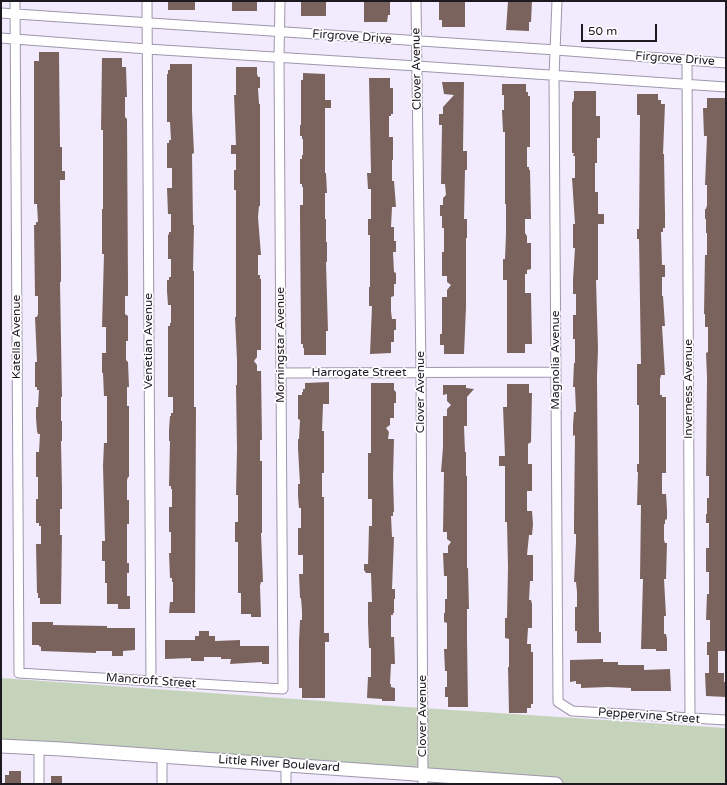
<!DOCTYPE html>
<html>
<head>
<meta charset="utf-8">
<style>
	body { margin:0 }
	#map { position:relative; width:727px; height:785px; overflow:hidden; background:#f2ebfe; font-family:"Varela Round",sans-serif }
	canvas { display:block }
	.frame { position:absolute; inset:0; border:2px solid #1c1921; pointer-events:none }
	.scale { position:absolute; left:581px; top:24px; width:76px; height:18px; box-sizing:border-box; border:2px solid #1c1921; border-top:0; padding-left:5px; font-size:12px; line-height:14px; white-space:nowrap; color:#1c1921; -webkit-text-stroke:3px #fff; paint-order:stroke }
</style>
</head>
<body>
<div id="map">
<canvas width="727" height="785"></canvas>
<div class="frame"></div>
<div class="scale">50 m</div>
</div>
<script>
const ctx = document.querySelector('canvas').getContext('2d');
ctx.lineJoin = 'round';
function fill(path, color) { ctx.fillStyle = color; ctx.fill(path, 'evenodd'); }
function strokePath(path, color, width, dash) { ctx.strokeStyle = color; ctx.lineWidth = width; ctx.lineCap = dash ? 'butt' : 'round'; ctx.setLineDash(dash || []); ctx.stroke(path); }
function label(font, color, halo, rows, align = 'center') {
  ctx.font = font + ' "Varela Round",sans-serif'; ctx.lineWidth = 3.5; ctx.setLineDash([]); ctx.textBaseline = 'middle'; ctx.strokeStyle = halo; ctx.fillStyle = color; for (const [text, x, y, turn = 0] of rows) {
    ctx.save(); ctx.translate(x, y); ctx.rotate((+turn || 0) * Math.PI / 180); ctx.textAlign = isNaN(turn) ? turn : align; if (halo) ctx.strokeText(text, 0, 0); ctx.fillText(text, 0, 0); ctx.restore();
  }
}
fill(new Path2D(`
	M1,678L407,707L726,728V784H556L1,746Z`), '#c4d3ba');
fill(new Path2D(`
	M168,1H195V10H168Z
	M232,1H257V11H232Z
	M301,1H326V16H301Z
	M364,1H390V15H388L387,22H364Z
	M439,1H465V27H442V20H439Z
	M508,1H532L531,22H529V31L506,30Z
	M39,52H59L60,147H62V171H65V180H60V199L61,262V282H60L62,397H61V421H62V441H61L62,489V509H60V535H62L61,604H40V598H38V593H37L36,544H41V526H39V523H36V499H38V477H36V452H39L40,434H38L37,431L36,418V407H38L39,390H37V387H35V362H37L35,317H37L38,314V296H35L34,225H36V222H38L37,204H34V61H39Z
	M102,58H122V67H126L127,97H125V117L127,119L128,285V296H125V314L128,316V341H126V360L128,362L129,387H127V406H129V477H128L127,480V500H129V524H127V563H129V573H127V596H130V609H118V604H107V583H105V561H102V541H105L103,466L104,443H107V396H104L103,373H102V353H106V327H102L104,254H102V209H103V130H101Z
	M170,64H192V111L194,153L192,154L193,225H194L193,271H194V407H196L195,613H169L170,602H173V582H172V578H170L169,553H171V532H169V507H172V489H171V486H169L170,441H169V430L170,416H171V413H173V397H168V326H170V323H171V305H168L167,291V280H169V277H171V259H168V235L169,234V232H171V214H168L167,188H172V168H167V143H169V140H171L170,122H167V74H168V70H170Z
	M236,67H257V74L258,77H260V88H258L259,104H260V206H259L258,217L261,255H258V275H260V279H261V350H257V357L254,361L257,365V371H261L262,440H260V461H262V533H261L263,582H261L260,586L261,617H251V614H241V593H238V542H235V522H238V495H236L237,449L236,385H237V360L235,317H236V190H234V170H236V154H231V145H236L234,95H236Z
	M303,73L325,74V100H331V108H325V173H326L327,193H325V219H326V242H327V262H326L328,331H326V355H304V348H303V344H301L300,216V205H303V187H302V184H300V159H302V155H303V139H302V136H300V125H301V80H303Z
	M369,78H390V88H393V114H391V116H389V137H393V160H392V181H394L396,207H392L391,227H394V241H396V252H393L394,272L396,273V284H394V296L391,297V311L392,319H396V330H394V342H391V353L370,354L372,306H369V287H370V235H368V219H371V189H368L367,173H371Z
	M442,82H464L463,151H467V170H465L464,219H467V238H466V307L464,354H444V345H440V334H442V297H447V290L451,285L447,282V276H442V252H444V228H442V216H440V205H443V198L446,195L445,184H441L442,125H439V114H443V107L454,95L444,94Z
	M502,84H526V92H528V96H530V147H527V167H529V170H530L531,219H525V233L527,236V243H531V269L527,270V274H525V293H531L532,344H525V353H507V280H503V259H505L506,234V204H505V132H503L502,110H504V95H502Z
	M574,91H596V116H600V138H597V163H595V192H598V214H604V224H598V280H596L598,349L597,376L599,632H601V643H577V631H575V607H577V592L576,582H574L576,542V534H574V522L575,435L573,436V425L574,412H576L575,387H573L574,363H575V339H573V315H576V294H573V280L575,248H573V224H575L572,178H575V156H573L574,153H572V102H573L574,98Z
	M637,94H658V100H661V104H665L663,154H664L665,214V228H663V232H661L662,265H665V277H662V296H663L665,326H662L665,375H661L660,379V395H662V397H666V473H662V494H666L667,510V519L665,520V524H664V540L665,543H667L666,579H664L666,616H664V634H666L667,639V651H656V649H641L643,579H640L641,505H637L638,472H637V464H639V405H637V364H641L639,239H637V229H639L640,115H637Z
	M707,98H726V651H718V673H724V682H726V697L706,696L705,673H709V655H707V642H710V620H706L707,594H709V572H706V548H709V523H706V514H707V498H709V476H706L707,377L706,353L708,352V327H705V314H704L705,255H707V233H706V219H705V209H706L707,205V185H705L707,136H704L703,108H707Z
	M329,382V404H323L322,431H324V473H322V497H324V633H329V642H325V698H302V688H299V642L300,620H302V611L301,598H300L299,574H303V555H298V528H301V508H299L298,496V484H300L298,448V439H299L300,420L298,419V395H302V392H303V389H305V383Z
	M371,383H394V390L396,392V403H394V418H390V425L386,428L389,432L388,439H394L393,477L394,512H393V516H391L392,537H394L392,589H395V599H394V613H393V615H391V637H394L395,664H391L390,684H391V687L395,688V701H382V699L367,698L368,677H371V648H369L368,622V602H372L371,573H366L364,570V564H368L369,526H372V499H368V453H371Z
	M507,384H529V393H532L531,442L528,444V464H532V491H527V511H532L533,524L532,535H529L527,555H533V581H530L529,600H531L532,604V628H528L527,644H531V652H533V704H531V708H527V713H509L508,667H509V639L505,638V618H507L508,567L507,522H505V466H499V456H505L503,407H507Z
	M443,385H466V388L474,389L467,397V426H464L465,452H466V476H467V568H468L469,609H467V638L468,707H448V697H445V687H447V671H445L444,649H447V623L444,622V613H445V599H447V576H444L443,553H448V546L451,542L447,539V532H443L444,472H441L443,447V416H447V409L451,405L447,401V394L443,395Z
	M32,622H53V625L107,626V628H135V650L123,651V656H112V651H96V653L41,651V647L39,646V645H32Z
	M199,631H209V636H215V641L240,640V646H269V664H262V662L230,664L231,659H221V657H204V661H191V658L165,659V640H195V636H199Z
	M603,659V662H618V665H644V670L670,669L671,691H631V688L608,687L581,688V684H576V681L570,682V660Z
	M9,771H21V784H5V775H9Z
	M51,776H62V784H51Z`), '#7b635d');
const street = new Path2D(`
	M15,1L19,673L283,689L279,58L280,1
	M147,1L151,681
	M416,1L421,372L423,784
	M557,1L554,76L558,702L572,711L726,720
	M1,13L556,50L726,63
	M1,38L147,49L417,66L726,87
	M687,60L690,718
	M281,373L556,372
	M39,748V784
	M162,756V784
	M286,765V784`);
const secondary = new Path2D(`
	M1,746L61,749L556,784`);
strokePath(street, '#9e96ac', 11);
strokePath(secondary, '#9e96ac', 15);
strokePath(street, '#fff', 9);
strokePath(secondary, '#fff', 13);
label('12px', '#1c1921', '#fff', [
	["Firgrove Drive",352,37,4],
	["Firgrove Drive",675,59,4],
	["Clover Avenue",417,69,-91],
	["Katella Avenue",17,337,-90],
	["Venetian Avenue",149,341,-90],
	["Morningstar Avenue",281,345,-90],
	["Magnolia Avenue",556,360,-90],
	["Harrogate Street",359,373],
	["Inverness Avenue",689,389,-90],
	["Clover Avenue",421,392,-90],
	["Mancroft Street",151,681,4],
	["Clover Avenue",423,716,-90],
	["Peppervine Street",649,716,4],
	["Little River Boulevard",279,764,4]
]);
</script>
</body>
</html>
